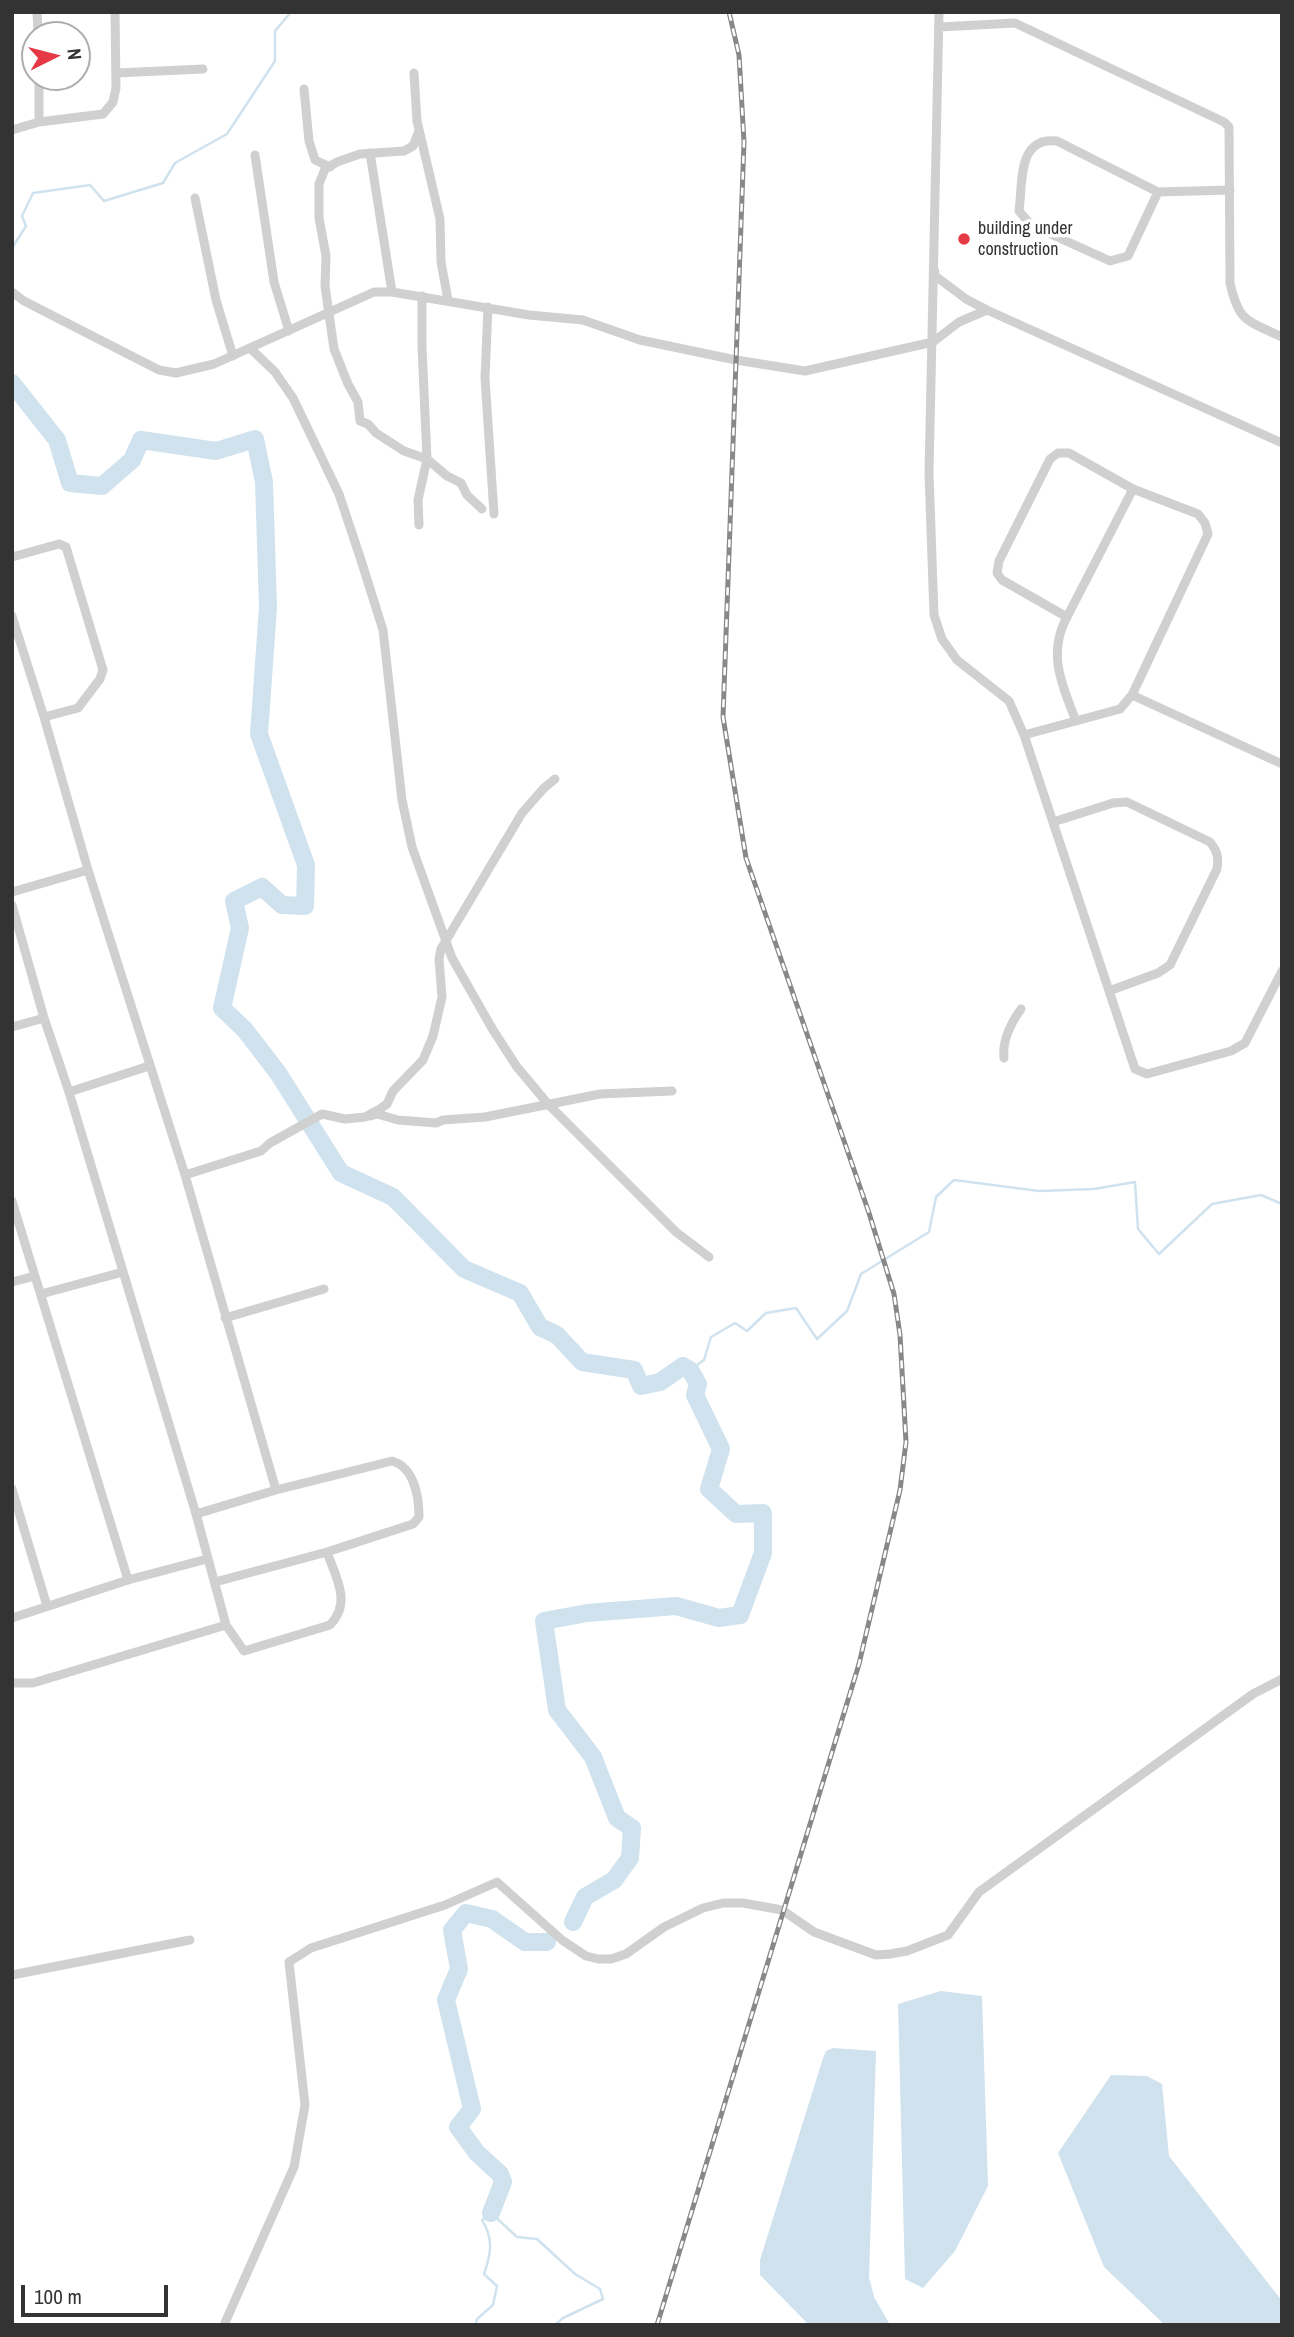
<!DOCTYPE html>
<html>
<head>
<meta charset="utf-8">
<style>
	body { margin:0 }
	#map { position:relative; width:1294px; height:2337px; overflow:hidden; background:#fff; font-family:"Archivo Narrow",sans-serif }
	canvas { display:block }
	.frame { position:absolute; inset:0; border:14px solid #333; pointer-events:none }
	.north { position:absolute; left:21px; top:21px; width:70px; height:70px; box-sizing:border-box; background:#fff; border:2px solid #adadad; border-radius:50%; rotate:84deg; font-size:19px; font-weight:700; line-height:28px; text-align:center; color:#333 }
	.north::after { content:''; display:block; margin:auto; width:24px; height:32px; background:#e63946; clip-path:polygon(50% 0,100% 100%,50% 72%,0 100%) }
	.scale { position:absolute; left:21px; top:2285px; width:147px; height:32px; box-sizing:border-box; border:4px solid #333; border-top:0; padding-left:9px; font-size:21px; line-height:24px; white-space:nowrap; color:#333; -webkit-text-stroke:5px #fff; paint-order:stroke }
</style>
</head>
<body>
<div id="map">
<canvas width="1294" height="2337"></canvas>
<div class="frame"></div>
<div class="north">N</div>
<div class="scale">100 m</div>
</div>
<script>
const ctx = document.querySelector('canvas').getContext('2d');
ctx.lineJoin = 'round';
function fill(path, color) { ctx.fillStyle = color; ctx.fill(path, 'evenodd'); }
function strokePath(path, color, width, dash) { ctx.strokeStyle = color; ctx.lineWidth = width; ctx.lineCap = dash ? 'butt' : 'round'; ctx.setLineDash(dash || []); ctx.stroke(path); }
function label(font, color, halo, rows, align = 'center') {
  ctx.font = font + ' "Archivo Narrow",sans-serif'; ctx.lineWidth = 7; ctx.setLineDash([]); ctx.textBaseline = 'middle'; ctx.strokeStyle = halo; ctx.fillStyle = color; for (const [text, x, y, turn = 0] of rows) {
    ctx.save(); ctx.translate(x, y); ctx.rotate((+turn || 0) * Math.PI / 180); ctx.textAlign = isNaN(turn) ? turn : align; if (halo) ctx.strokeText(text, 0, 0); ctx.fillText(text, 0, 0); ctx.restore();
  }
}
fill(new Path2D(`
	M941,1991L982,1996L988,2186L955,2251L923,2288L905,2279L898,2004Z
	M833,2048L876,2051L869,2277L874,2297L889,2323L888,2325H809L760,2275V2260L823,2058L826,2051Z
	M1111,2075L1147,2076L1162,2084L1169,2156L1282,2301V2325H1165L1104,2267L1058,2153Z`), '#cfe2ee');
strokePath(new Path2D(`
	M12,248L26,226L22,216L33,193L90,185L104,201L163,183L175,163L227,134L275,61V31L291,12
	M690,1370L704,1360L711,1337L735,1323L747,1331L766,1313L796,1308L817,1339L847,1311L861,1274L929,1232L936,1197L954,1180L1039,1191L1094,1189L1135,1182L1138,1229L1159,1254L1212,1204L1261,1195L1282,1204
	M476,2325L477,2319L493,2305L497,2286L484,2274C491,2254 494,2239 482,2220L491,2213L517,2237L537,2239L575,2274L600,2289L603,2299L563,2318L555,2325`), '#cfe2ee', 2.5);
strokePath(new Path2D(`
	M12,383L57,440L70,483L102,486L132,460L141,440L216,451L255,439L264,482L268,607L259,734L306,865L305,906L282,905L262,887L234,901L240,928L222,1008L245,1030L278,1073L341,1173L393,1197L464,1269L520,1293L540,1327L557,1335L582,1362L634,1370L641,1386L660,1382L683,1366L690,1370L698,1384L695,1395L721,1449L709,1489L736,1514L763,1513V1553L740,1615L719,1618L676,1606L587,1613L544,1621L557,1710L593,1757L617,1818L632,1828L630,1858L614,1880L585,1897L573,1922
	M491,2213L503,2182L500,2174L477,2153L458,2127L472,2109L446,2000L459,1969L452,1930L466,1913L492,1919L525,1942H547`), '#cfe2ee', 18);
strokePath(new Path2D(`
	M37,12L38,35
	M939,12L929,473L934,615L942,639L957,660L1009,701L1024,735L1135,1069L1147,1074L1231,1051L1245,1043L1282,971
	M939,30V27L1015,23L1224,122L1229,127L1230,283C1239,323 1247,320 1282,337
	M116,73L203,69
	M414,73L417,121L440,219L441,262L448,300
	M304,89L309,141L315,160L330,167
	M39,122V77
	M12,130L39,122L103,114L113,102L116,88L115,12
	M419,131L413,146L404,151L360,154L337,162L325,169L319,184V218L326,256L325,286L334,349L348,384L358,402L360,421L368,424L376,433L404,451L427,459L447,476L461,483L467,495L482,509
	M370,153L392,292
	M255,155L274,282L289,331
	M1158,192L1128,256L1110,261L1031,225L1019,211C1023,183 1017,136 1057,141L1158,192L1230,190
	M195,198L216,300L233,356
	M935,271L934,275L966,299L987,310L1282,443
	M12,292L24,301L159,370L176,373L214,364L374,292H392L529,315L583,320L640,340L736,360L805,371L933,342L959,322L987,310
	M488,307L485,378L494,514
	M251,349L275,372L293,398L339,494L360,557L383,630L402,800L412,847L452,958L493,1030L517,1067L548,1104L676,1232L709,1257
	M419,525L418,500L427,459L422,347V296
	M12,557L59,544L66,547L103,670L100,679L78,708L44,717L88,870L185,1175L276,1490L392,1461C414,1467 419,1496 419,1517L413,1524L327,1552L215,1582
	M12,616L44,717
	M1067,617C1047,654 1062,685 1076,721
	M1132,695L1282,764
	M1024,735L1120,709L1132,695L1208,534L1205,523L1198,514L1133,489L1069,453H1058L1050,459L999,561L997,573L1002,580L1067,617L1133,489
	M1053,822L1113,803L1127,802L1210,842C1217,851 1219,857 1217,869L1170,965L1158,973L1109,991
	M12,892L88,870
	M12,905L44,1018L69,1092L196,1514L226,1625L244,1651L330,1625C352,1602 336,1578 327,1552
	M12,1027L44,1018
	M1004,1058C1002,1041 1011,1023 1021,1009
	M69,1092L149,1066
	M370,1116L377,1114L398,1120L436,1123L443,1120L485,1117L600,1094L672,1091
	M185,1175L261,1151L270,1143L322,1114L345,1119L365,1117L380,1109L387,1104L393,1091L423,1060L433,1036L442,997L439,959L441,949L522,813L544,788L555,779
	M12,1201L128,1580
	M12,1282L35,1276
	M41,1294L123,1272
	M225,1318L324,1289
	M12,1489L47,1606
	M196,1514L276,1490
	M12,1618L128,1580L207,1559
	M12,1683H33L226,1625
	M12,1975L190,1940
	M224,2325L294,2167L305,2105L289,1962L311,1948L445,1905L497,1882L562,1940L586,1956L598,1959H611L626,1954L664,1927L703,1908L723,1903H743L782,1910L814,1932L876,1955L890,1954L907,1951L948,1935L979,1892L1253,1694L1282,1679`), '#d0d0d0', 9);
const rail = new Path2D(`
	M657,2325L859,1664L900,1490L906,1442L900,1335L894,1294L869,1213L746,858L723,717L744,142L739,55L729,12`);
strokePath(rail, '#888', 5);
strokePath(rail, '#fff', 2.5, [8]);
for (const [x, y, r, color] of [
	[964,239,7,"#e63946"]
]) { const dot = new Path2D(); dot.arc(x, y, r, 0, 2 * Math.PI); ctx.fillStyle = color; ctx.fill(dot); strokePath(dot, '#fff', 2.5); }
label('18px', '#333', '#fff', [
	["building under",978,229],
	["construction",978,250]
], 'left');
</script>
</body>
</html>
